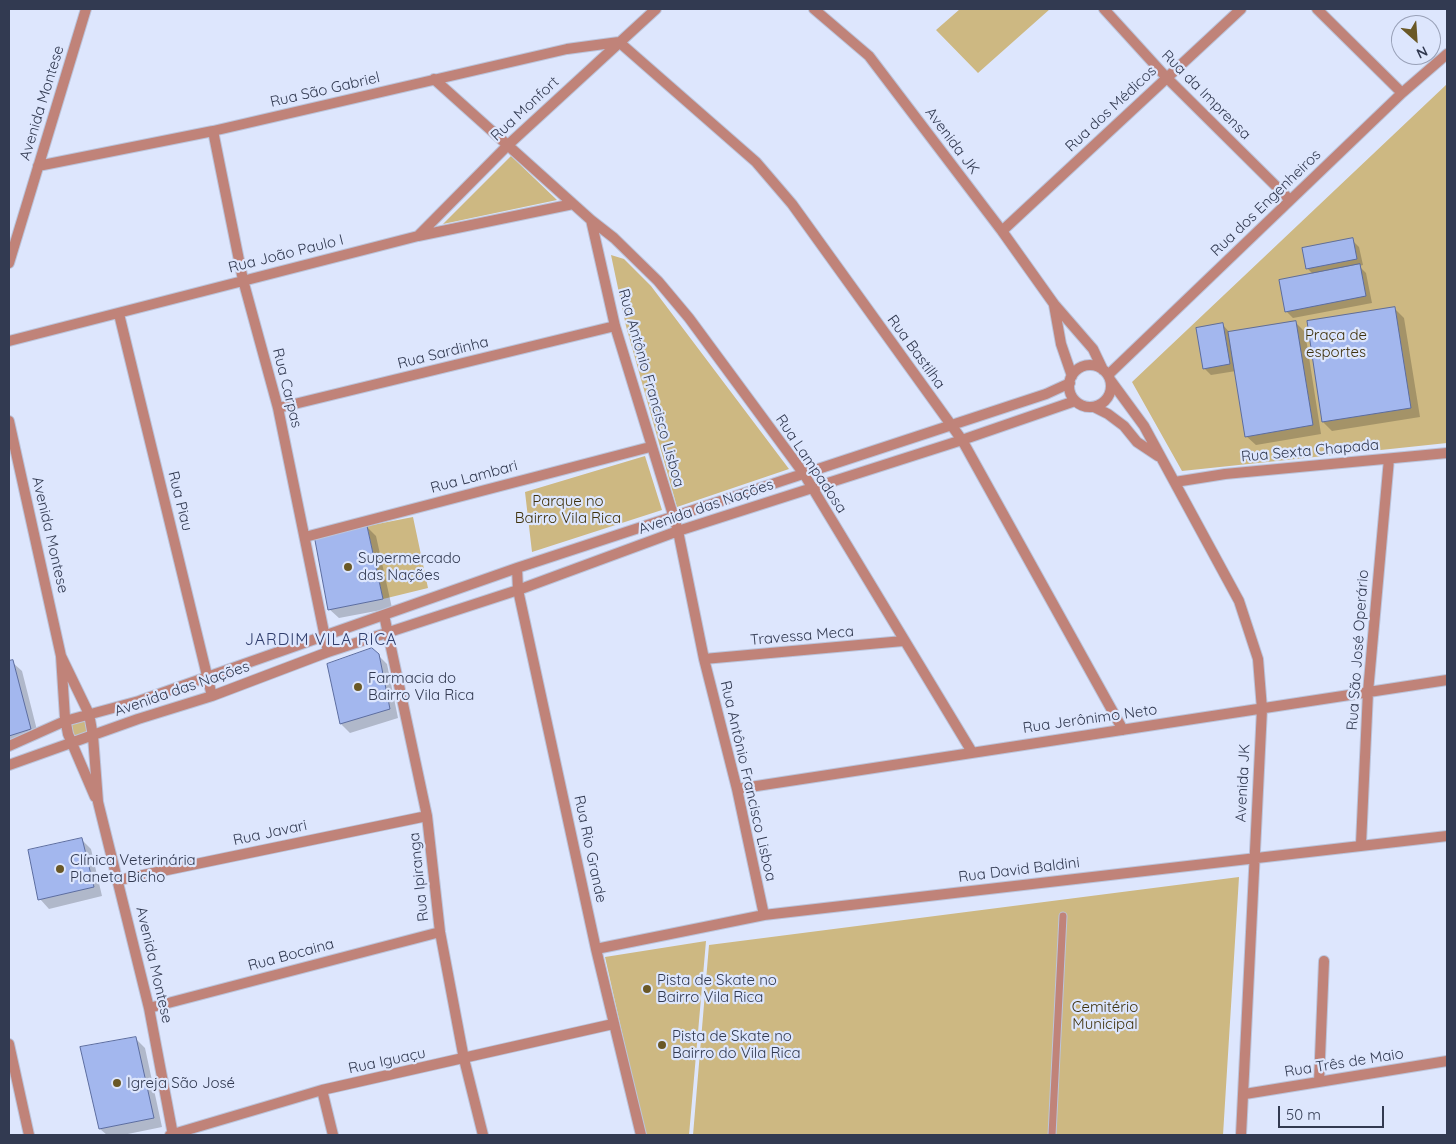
<!DOCTYPE html>
<html>
<head>
<meta charset="utf-8">
<style>
	body { margin:0 }
	#map { position:relative; width:1456px; height:1144px; overflow:hidden; background:#dde6fd; font-family:Quicksand,sans-serif }
	canvas { display:block }
	.frame { position:absolute; inset:0; border:10px solid #323a51; pointer-events:none }
	.north { position:absolute; left:1391px; top:15px; width:50px; height:50px; box-sizing:border-box; background:#dde6fd; border:1px solid #99a1b8; border-radius:50%; rotate:154deg; font-size:14px; font-weight:700; line-height:20px; text-align:center; color:#323a51 }
	.north::after { content:''; display:block; margin:auto; width:18px; height:22px; background:#6a5826; clip-path:polygon(50% 0,100% 100%,50% 72%,0 100%) }
	.scale { position:absolute; left:1278px; top:1106px; width:106px; height:22px; box-sizing:border-box; border:2px solid #323a51; border-top:0; padding-left:6px; font-size:15px; line-height:18px; white-space:nowrap; color:#323a51; -webkit-text-stroke:4px #dde6fd; paint-order:stroke }
</style>
</head>
<body>
<div id="map">
<canvas width="1456" height="1144"></canvas>
<div class="frame"></div>
<div class="north">N</div>
<div class="scale">50 m</div>
</div>
<script>
const ctx = document.querySelector('canvas').getContext('2d');
ctx.lineJoin = 'round';
function fill(path, color) { ctx.fillStyle = color; ctx.fill(path, 'evenodd'); }
function strokePath(path, color, width, dash) { ctx.strokeStyle = color; ctx.lineWidth = width; ctx.lineCap = dash ? 'butt' : 'round'; ctx.setLineDash(dash || []); ctx.stroke(path); }
function label(font, color, halo, rows, align = 'center') {
  ctx.font = font + ' Quicksand,sans-serif'; ctx.lineWidth = 4.5; ctx.setLineDash([]); ctx.textBaseline = 'middle'; ctx.strokeStyle = halo; ctx.fillStyle = color; for (const [text, x, y, turn = 0] of rows) {
    ctx.save(); ctx.translate(x, y); ctx.rotate((+turn || 0) * Math.PI / 180); ctx.textAlign = isNaN(turn) ? turn : align; if (halo) ctx.strokeText(text, 0, 0); ctx.fillText(text, 0, 0); ctx.restore();
  }
}
fill(new Path2D(`
	M960,9H1050L978,73L936,30Z
	M1447,84V443L1182,471L1132,382Z
	M511,156L557,200L443,224Z
	M611,255L624,259L651,286L789,469L677,507L626,326Z
	M645,456L662,510L532,552L525,492Z
	M413,517L428,588L383,599L367,526Z
	M73,721H86L88,736L73,737L71,724Z
	M1239,877L1223,1135H693L709,945Z
	M706,941L689,1135H645L605,957Z`), '#cdb882');
fill(new Path2D(`
	M1352,240L1359,247L1363,265L1359,266L1366,273L1372,303L1293,318L1286,311L1314,275L1307,268Z
	M1395,309L1404,318L1420,417L1332,431L1323,422L1308,322Z
	M1296,323L1305,332L1321,434L1256,445L1246,436L1236,371L1211,375L1204,368L1223,325L1230,333Z
	M367,527L376,536L392,608L339,618L329,609Z
	M378,655L387,664L398,718L350,733L341,724L328,665Z
	M12,662L22,671L39,738L9,748V663Z
	M81,839L91,849L102,896L49,909L40,899Z
	M135,1038L145,1048L162,1127L123,1135H107L100,1129Z`), '#0003');
const building = new Path2D(`
	M1353,238L1357,259L1306,269L1302,248Z
	M1360,264L1366,296L1285,312L1279,280Z
	M1395,307L1411,408L1322,422L1307,321Z
	M1296,321L1313,425L1245,437L1228,332Z
	M1223,323L1230,364L1203,369L1196,328Z
	M367,526L383,599L328,610L314,535Z
	M372,648L379,654L390,709L340,724L327,664Z
	M13,660L31,729L9,736V661Z
	M82,838L94,887L38,900L28,850Z
	M136,1037L154,1118L99,1129L80,1047Z`);
fill(building, '#a3b7ee');
strokePath(building, '#5c6da0', 1);
const service = new Path2D(`
	M1052,1135L1063,916`);
const minor = new Path2D(`
	M814,9L869,56L1002,231L1054,304L1093,349L1103,370
	M1104,9L1166,77L1290,200
	M1317,9L1402,93
	M434,79L591,220L615,326L678,531L704,659L737,789L764,915
	M213,131L243,280L278,408L328,652
	M38,166L213,131L567,49L619,42L756,162L792,204L962,440L1123,730
	M591,220L614,238L658,281L689,318L804,474L972,752
	M1002,231L1241,9
	M418,236L509,144L656,9
	M9,263L86,9
	M1054,305L1061,344L1072,376
	M119,314L212,696
	M9,341L418,236L573,204
	M1069 386a21 21 0 1 1 42 0a21 21 0 1 1-42 0Z
	M1108,375L1402,93L1447,54
	M1111,381L1144,426L1239,601L1258,659L1262,709L1241,1135
	M1094,407L1108,414L1124,426L1137,442L1158,456
	M278,408L615,326
	M9,421L61,656L65,718L68,734L95,797
	M1175,482L1225,474L1447,453
	M305,537L650,447
	M517,568L518,590L596,949L641,1135
	M384,615L427,816L440,932L464,1059L483,1135
	M61,656L89,714L93,736L98,802L149,1008L173,1135
	M704,659L903,641
	M9,746L65,721L139,701L517,568L1046,394L1070,383
	M9,765L138,719L212,696L328,652L518,590L678,531L962,440L1075,401
	M737,789L1447,680
	M1361,844L1368,692L1389,459
	M119,880L427,816
	M596,949L764,915L1447,836
	M149,1008L440,932
	M9,1044L29,1135
	M1319,1082L1324,961
	M322,1090L333,1135
	M1245,1094L1447,1061
	M170,1135L322,1090L613,1024`);
strokePath(service, '#bbc4db', 9);
strokePath(minor, '#bbc4db', 12);
strokePath(service, '#c08379', 7);
strokePath(minor, '#c08379', 10);
for (const [x, y, r, color] of [
	[348,567,5,"#6a5826"],
	[358,687,5,"#6a5826"],
	[60,869,5,"#6a5826"],
	[647,989,5,"#6a5826"],
	[662,1045,5,"#6a5826"],
	[117,1083,5,"#6a5826"]
]) { const dot = new Path2D(); dot.arc(x, y, r, 0, 2 * Math.PI); ctx.fillStyle = color; ctx.fill(dot); strokePath(dot, '#dde6fd', 2); }
label('15px', '#323a51', '#dde6fd', [
	["Rua São Gabriel",325,90,-13],
	["Rua da Imprensa",1206,95,45],
	["Avenida Montese",42,103,-73],
	["Rua Monfort",525,109,-43],
	["Rua dos Médicos",1111,109,-43],
	["Avenida JK",952,141,53],
	["Rua dos Engenheiros",1266,203,-44],
	["Rua João Paulo I",286,254,-14],
	["Rua Bastilha",916,352,54],
	["Rua Sardinha",443,353,-14],
	["Rua Carpas",287,388,76],
	["Rua Antônio Francisco Lisboa",651,388,74],
	["Rua Sexta Chapada",1310,451,-5],
	["Rua Lampadosa",811,464,56],
	["Rua Lambari",474,477,-15],
	["Rua Piau",180,501,76],
	["Avenida das Nações",706,507,-19],
	["Avenida Montese",50,535,77],
	["Travessa Meca",802,636,-5],
	["Rua São José Operário",1358,650,-86],
	["Avenida das Nações",182,689,-19],
	["Rua Jerônimo Neto",1090,719,-8],
	["Rua Antônio Francisco Lisboa",748,781,77],
	["Avenida JK",1243,783,-87],
	["Rua Javari",270,833,-12],
	["Rua Rio Grande",590,849,78],
	["Rua David Baldini",1019,870,-7],
	["Rua Ipiranga",419,877,-96],
	["Rua Bocaina",291,955,-15],
	["Avenida Montese",154,965,77],
	["Rua Iguaçu",387,1061,-12],
	["Rua Três de Maio",1344,1063,-9]
]);
label('15px', '#3f320c', '#dde6fd', [
	["Praça de",1336,335],
	["esportes",1336,352],
	["Parque no",568,501],
	["Bairro Vila Rica",568,518],
	["Cemitério",1105,1007],
	["Municipal",1105,1024]
]);
label('15px', '#323a51', '#dde6fd', [
	["Supermercado",358,558],
	["das Nações",358,575],
	["Farmacia do",368,678],
	["Bairro Vila Rica",368,695],
	["Clínica Veterinária",70,860],
	["Planeta Bicho",70,877],
	["Pista de Skate no",657,980],
	["Bairro Vila Rica",657,997],
	["Pista de Skate no",672,1036],
	["Bairro do Vila Rica",672,1053],
	["Igreja São José",127,1083]
], 'left');
ctx.letterSpacing = '1px';
label('16px', '#303e6c', '#dde6fd', [
	["JARDIM VILA RICA",321,640]
]);
ctx.letterSpacing = '0px';
</script>
</body>
</html>
